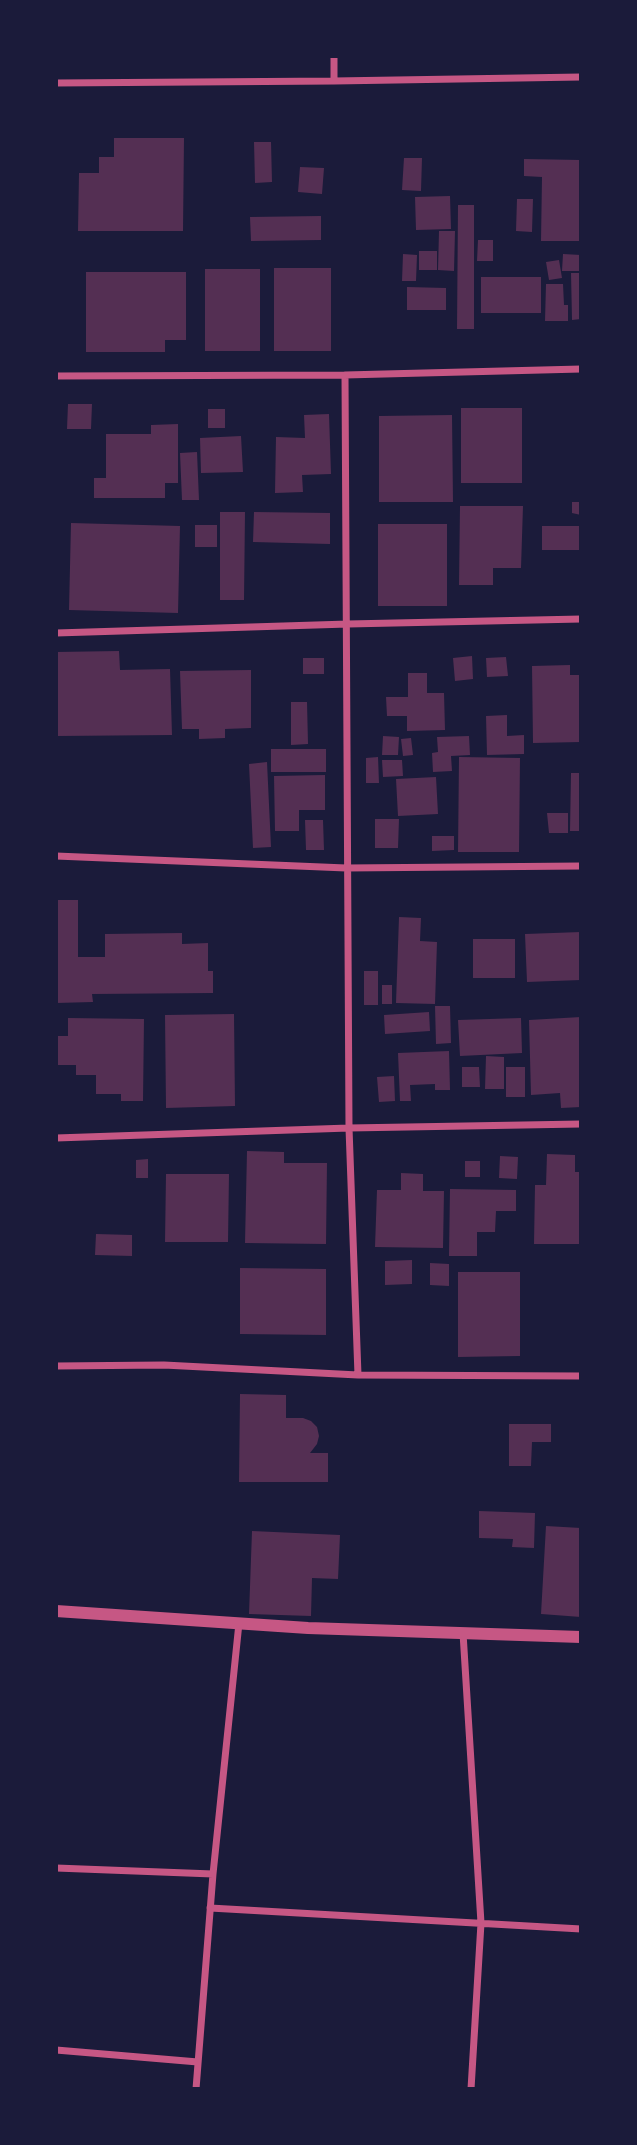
<!DOCTYPE html>
<html>
<head>
<meta charset="utf-8">
<style>
	body { margin:0 }
	#map { position:relative; width:637px; height:2145px; overflow:hidden; background:#1b1b3a; font-family:Manrope,sans-serif }
	canvas { display:block }
	.frame { position:absolute; inset:0; border:58px solid #1b1b3a; pointer-events:none }
</style>
</head>
<body>
<div id="map">
<canvas width="637" height="2145"></canvas>
<div class="frame"></div>
</div>
<script>
const ctx = document.querySelector('canvas').getContext('2d');
ctx.lineJoin = 'round';
function fill(path, color) { ctx.fillStyle = color; ctx.fill(path, 'evenodd'); }
function strokePath(path, color, width, dash) { ctx.strokeStyle = color; ctx.lineWidth = width; ctx.lineCap = dash ? 'butt' : 'round'; ctx.setLineDash(dash || []); ctx.stroke(path); }
fill(new Path2D(`
	M114,138H184L183,231H78L79,173H99V157H114Z
	M254,142H271L272,182L255,183Z
	M404,158H422L421,191L402,190Z
	M524,159L581,160V241H541L542,177L524,176Z
	M300,167L324,168L322,194L298,192Z
	M450,196L451,229L416,230L415,197Z
	M517,199H533L532,232L516,231Z
	M458,205H474V329H457Z
	M321,216V240L251,241L250,217Z
	M439,231H455L454,271L438,270Z
	M478,240H493V261H477Z
	M419,251H437V270H419Z
	M403,254L417,255L416,281H402Z
	M563,254L581,255V271H562Z
	M559,260L562,278L549,280L546,262Z
	M274,268H331V351H274Z
	M205,269H260V351H205Z
	M86,272H186V340H165V352H86Z
	M571,273H581V319L572,320Z
	M481,277H541V313H481Z
	M546,284H563L564,305H568V321H545Z
	M407,287L446,288V310H407Z
	M68,404H92L91,429H67Z
	M461,408H522V483H461Z
	M208,409H225V428H208Z
	M329,414L331,474L302,475L303,492L275,493L276,437L305,438L304,415Z
	M452,415L453,502H379V416Z
	M178,424V483H165V498H94V478H106V434H151V425Z
	M241,436L243,472L201,473L200,438Z
	M197,452L199,500H182L180,453Z
	M572,502H581V515L572,513Z
	M460,506H523L521,568H493V585H459Z
	M220,512H245L244,600H220Z
	M254,512L330,513V544L253,542Z
	M71,523L180,526L178,613L69,610Z
	M378,524H447V606H378Z
	M195,525H217V547H195Z
	M542,526H581V550H542Z
	M119,651L120,670L170,669L172,735L57,736L56,652Z
	M472,656L473,679L455,681L453,658Z
	M506,657L508,676L487,677L486,658Z
	M303,658H324V674H303Z
	M570,665V675H581V742L533,743L532,666Z
	M251,670V728L225,729V738L199,739V729H182L180,671Z
	M408,673H427V693H444L445,730L407,731V716H387L386,697H408Z
	M291,702H307L308,744L291,745Z
	M507,715V736L524,735V754L487,755L486,716Z
	M383,736L399,737L398,755H382Z
	M469,736L470,755L451,756L452,771L433,772L432,753L438,752L437,737Z
	M411,738L413,755L403,756L401,739Z
	M271,749H326V772H271Z
	M378,757L379,783H366V758Z
	M459,757L520,758L519,852H458Z
	M382,760H402L403,776L383,777Z
	M267,762L271,847L253,848L249,764Z
	M571,773H581V831H570Z
	M325,775V810H299V831H275L274,776Z
	M436,777L438,814L398,816L396,779Z
	M547,813H568V833H549Z
	M375,819H399L398,848H375Z
	M305,820H323L324,850H306Z
	M432,836H454V850L432,851Z
	M56,900H78V957H105V934L182,933V944L208,943V971H213V993L92,994L93,1002L56,1003Z
	M399,917L421,918L420,941L437,942L435,1004L396,1003Z
	M581,932V980L527,982L525,934Z
	M473,939H515V978H473Z
	M364,971H378V1005H364Z
	M382,985H392V1004H382Z
	M435,1006H450L451,1043L436,1044Z
	M429,1012L430,1031L385,1034L384,1015Z
	M234,1014L235,1106L166,1108L165,1015Z
	M581,1017V1107L561,1108L560,1093L531,1095L529,1020Z
	M68,1018L144,1019L143,1101H121V1094H96V1075H76V1065H56V1036H68Z
	M521,1018L522,1053L460,1056L458,1020Z
	M449,1051L450,1090H435V1084L410,1085L411,1101H400L398,1053Z
	M486,1056L504,1057V1089H485Z
	M462,1067H479L480,1087H462Z
	M506,1067H525V1097H506Z
	M394,1076L395,1101L379,1102L377,1077Z
	M247,1151L284,1152V1163H327L326,1244L245,1243Z
	M547,1154L575,1155V1172H581V1244H534L535,1185H546Z
	M500,1156L518,1157L517,1179L499,1178Z
	M148,1159V1178H136V1160Z
	M465,1161H480V1177H465Z
	M401,1173L423,1174V1191H444L443,1248L375,1247L377,1190H401Z
	M166,1174H229L228,1242H165Z
	M450,1189L516,1190V1211H496L495,1232H477V1256H449Z
	M96,1234L132,1235V1256L95,1255Z
	M412,1260V1284L385,1285V1261Z
	M430,1263L449,1264V1286L430,1285Z
	M240,1268L326,1269V1335L240,1334Z
	M458,1272H520V1356L458,1357Z
	M240,1394L286,1395V1418H303L311,1421L317,1427L319,1436L317,1444L310,1453H328V1482H239Z
	M509,1424H551V1442H532L531,1466H509Z
	M479,1511L535,1513L534,1548L512,1547L513,1539L479,1538Z
	M546,1526L581,1528V1617L541,1614Z
	M252,1531L340,1535L338,1579L312,1578L311,1616L249,1614Z`), '#542f53');
strokePath(new Path2D(`
	M334,81V56
	M56,83L334,81L581,77
	M345,375L349,1128L358,1375
	M56,376L345,375L581,369
	M56,633L348,624L581,619
	M56,856L346,868L581,866
	M56,1138L349,1128L581,1124
	M56,1366L164,1365L358,1375L581,1376
	M463,1633L481,1923L471,2089
	M56,1868L213,1874
	M210,1908L581,1929
	M56,2050L198,2062
	M196,2089L213,1874L239,1623`), '#c65784', 7);
strokePath(new Path2D(`
	M56,1611L308,1628L581,1637`), '#c65784', 12);
</script>
</body>
</html>
